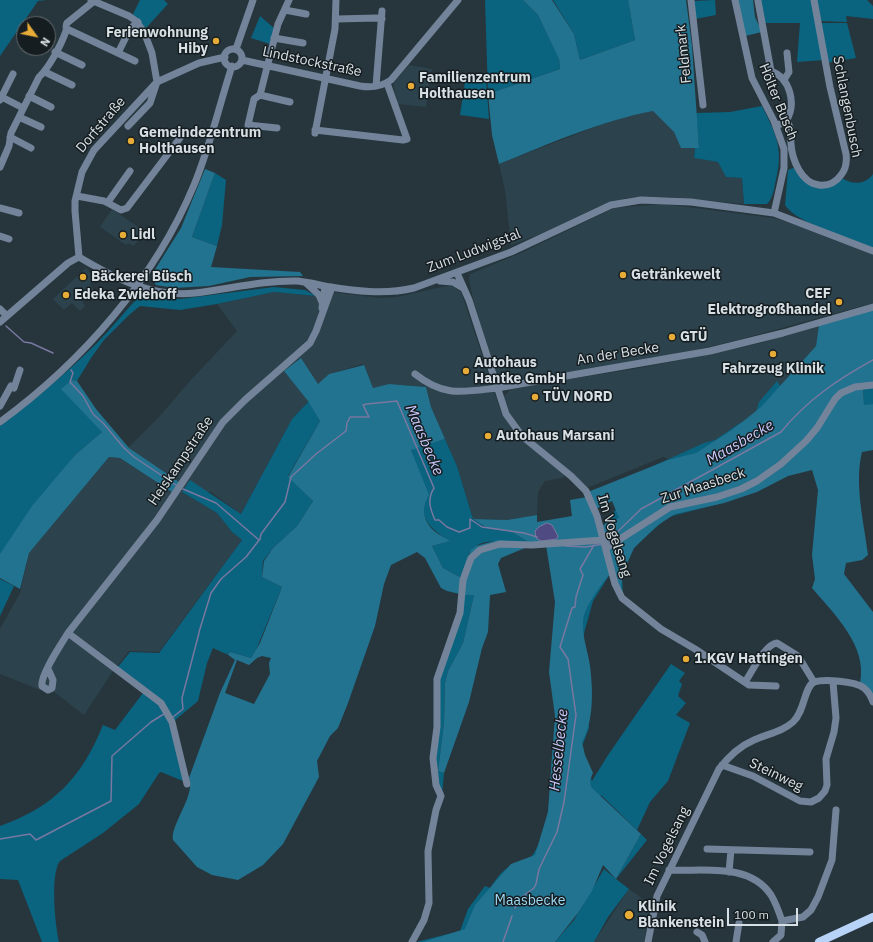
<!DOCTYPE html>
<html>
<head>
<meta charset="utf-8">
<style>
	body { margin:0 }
	#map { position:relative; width:873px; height:942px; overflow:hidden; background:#27363d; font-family:"IBM Plex Sans",sans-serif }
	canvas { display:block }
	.north { position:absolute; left:16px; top:16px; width:40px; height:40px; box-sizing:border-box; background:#161d20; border:1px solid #636b6f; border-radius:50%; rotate:123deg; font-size:11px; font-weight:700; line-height:16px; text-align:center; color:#d7e1e5 }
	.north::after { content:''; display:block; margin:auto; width:14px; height:18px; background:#e7ac37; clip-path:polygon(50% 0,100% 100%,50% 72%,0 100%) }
	.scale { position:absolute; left:727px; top:908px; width:71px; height:18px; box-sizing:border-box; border:2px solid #d7e1e5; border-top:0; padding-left:5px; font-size:12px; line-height:14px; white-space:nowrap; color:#d7e1e5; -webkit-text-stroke:3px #161d20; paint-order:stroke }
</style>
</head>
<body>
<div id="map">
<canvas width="873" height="942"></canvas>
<div class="north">N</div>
<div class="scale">100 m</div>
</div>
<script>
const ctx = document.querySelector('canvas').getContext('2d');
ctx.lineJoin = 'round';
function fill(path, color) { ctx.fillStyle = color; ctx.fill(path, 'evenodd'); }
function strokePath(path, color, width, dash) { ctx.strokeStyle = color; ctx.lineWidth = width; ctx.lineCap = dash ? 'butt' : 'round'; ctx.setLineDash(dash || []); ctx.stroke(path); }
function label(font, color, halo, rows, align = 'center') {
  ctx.font = font + ' "IBM Plex Sans",sans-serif'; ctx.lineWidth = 3; ctx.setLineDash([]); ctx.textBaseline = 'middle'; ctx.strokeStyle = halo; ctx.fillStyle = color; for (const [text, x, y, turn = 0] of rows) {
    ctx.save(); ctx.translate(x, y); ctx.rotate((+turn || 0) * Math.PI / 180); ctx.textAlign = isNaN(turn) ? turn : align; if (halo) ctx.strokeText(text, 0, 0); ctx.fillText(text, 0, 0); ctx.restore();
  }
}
fill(new Path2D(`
	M409,65L432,69L426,107L398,104L393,84Z
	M653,111L674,132L682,148H695L694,158L719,162L726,177L742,178L744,204L670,197L627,198L596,208L543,233L511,245L505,190L499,164L600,125L635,114Z
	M663,204L773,218L817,231L873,254V303L730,342L664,357L522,381H501L495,376L473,299L469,279L470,274L521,253L614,208Z
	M112,209L148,234L144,238L141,236L134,246L128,243L126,245L100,227Z
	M86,268L96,279L90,284L94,290L82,301L85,306L80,311L72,303L64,310L53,299Z
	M451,285L461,292L500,409L522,440L566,475L562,478L545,481L538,492L537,515L507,520L473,519L457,466L431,407L426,387L389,384L373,388L363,364L329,374L318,384L301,358L285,372L309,401L292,419L241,514L211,492H182L217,513L232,532L242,540L159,652L129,651L113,671L84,715L53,691L45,692L0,674V629L20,593L29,553L109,457L120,458L172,492L128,448L158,418L189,382L237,331L217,304L274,292L316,296L323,291L380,298L397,297Z
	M819,325L816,346L761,407L732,430L696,453L668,459L663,457L587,488L524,435L508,413L503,397L510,390L519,387L634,369L706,355L761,343Z
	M629,889L650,904L644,942H594Z`), '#2c424c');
fill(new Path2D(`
	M0,0H46L38,1L0,56Z
	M140,0H164L168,4L146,28L132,16Z
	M485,0H523L538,15L559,58L560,69L488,94Z
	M553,0H628L635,40L580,60L574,34Z
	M715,0L716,15L695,19L693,1Z
	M759,0H813L824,60L797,62L800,23H764Z
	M815,0H867L873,6V19L846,16L847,22L819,21Z
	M260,16L274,28L270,44L251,38Z
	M819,23H847L856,58L826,63Z
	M466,76L486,79L489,119L460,115Z
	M762,106C777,136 784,150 775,184C774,191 772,199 767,204H744L742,178L726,177L718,162L694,158L695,148H699L696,113L730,112Z
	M796,167L815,187L842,178C852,185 865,185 873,174V248C851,238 797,224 785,205L788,170Z
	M215,173L226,180L222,225L217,246L192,237Z
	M274,287L305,290L316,296L274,292L217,304L180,310L140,306L129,315L104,340L91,358L77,381L72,380L102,432L75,455L0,554V426C34,400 67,373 97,343C112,328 124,312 138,298L180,299Z
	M777,381L787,397L795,472L730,501L668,517L638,543L630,553L622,576L623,596L610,574L593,601L583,637L589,728L581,749L592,781L608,755L671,664L685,673L679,681L682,684L678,696L686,703L676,715L690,723L668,781L650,802L637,830L647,840L616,879L629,889L608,917L594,942H555L574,920L604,869L616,879L641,834L601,795L554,942H416L460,931L468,909L485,886L490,888C504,868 506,866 530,859C557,822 547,774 555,733C569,661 592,591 606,520L624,501L649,468L704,443L715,440L740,423L747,422L756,412L759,402Z
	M873,386V404L864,406L863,387Z
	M309,401L320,421L288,476L313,501L297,526L273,548L263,561L262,577L282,587L256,650L251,658L231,652L226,654L213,648L207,663L198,701L174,721L183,781L161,772L159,773L139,804L103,833L60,861C50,874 55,925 59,942H42L18,880L0,879V826C54,807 82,777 103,725L115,730L146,689L117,668L130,652L159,653L242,540L232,532L217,513L182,492L190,480L241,514L292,419Z
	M445,439L457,466L473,519L489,529L512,532L532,544C515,545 484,534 472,550C467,556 465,568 462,576L460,577L443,568L432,546L449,541C435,531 420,522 424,502L411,449Z
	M0,579L14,586L0,616Z
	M465,595H474L463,643L448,671L445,683L444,723L438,771L444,773L442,796L435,769L440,679Z`), '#0a637f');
fill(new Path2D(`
	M523,0H552L574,34L580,60L635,40L628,0H686L692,46L699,148H681L674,132L653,111C600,121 549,144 499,164L492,135L488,94L560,69L559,59L538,15Z
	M738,0H753L755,17L762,32L745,36Z
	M205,169L215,173L192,237L217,246L211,267L300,272L303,276L250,277L209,286L174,288L156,285L151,276L181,228Z
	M873,309V383L846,388L816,428L784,460L740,488L669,506L606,547L601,526L619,518L612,501L596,509L588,492L668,460L696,453L732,430L761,407L816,346L819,325Z
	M301,358L318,384L329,374L364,365L373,388L389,384L426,387L431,407L445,439L411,450L429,495C422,505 422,518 431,528C435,533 444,537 450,541L432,546L443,568L460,577V594L447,591L441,588L425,558L417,552L391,565L384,584L375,626L348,703L338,728L330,736L317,761L319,777L283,844L263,865L238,880L212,875L197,867L173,840C170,825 196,795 189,778L220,693L235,660L227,654L231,652L251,658L260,643L282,587L262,577L264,561L273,548L297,526L313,501L288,477L320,421L308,401L284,371ZM262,656L271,658L269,663L270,674L254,704L225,693L237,660L249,665L257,658Z
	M72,380L77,381L96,409L129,448L179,482L172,492L120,458L109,457L29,553L20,589L0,578V554L32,506L75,455L102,432L61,389Z
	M863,387L864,405L873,404V450L862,452C854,484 864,522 868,555L862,560L846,563L844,574L873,612V696L860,683C868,646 834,614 812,588L815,579L812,555L818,490L812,470L788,476L757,492L724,503L675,514L658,525L634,548L622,575L621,592L607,548L670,508L717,497L782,465L841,395Z
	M587,497L602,539L532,544L512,532L489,529L473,519L507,520L537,515V522L572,516L570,500Z
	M498,540L532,545L501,558L498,564L506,592L490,595L488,632L482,648L469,702L444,773L438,771L444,723L445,683L448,671L463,643L474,595H465L462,576L471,550L476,546Z
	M603,540L611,573C602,583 584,607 583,621C582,637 588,651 590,666C593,690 594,721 582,742L585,755L593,773L590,780L591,787L641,834L616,879L603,865L592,891L578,913L555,942H423L465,929L475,905L511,864L535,855L548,812L555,716L549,672L555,602L546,545Z`), '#227390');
const water = new Path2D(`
	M547,523L552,525L558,536L557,539L541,541L536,538L535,531L539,527Z`);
fill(water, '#4f4b82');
strokePath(water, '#7878a0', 1);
strokePath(new Path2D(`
	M6,326L24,342L31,343L53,353
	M71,370L73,373L70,382L83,396L93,414L104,424L124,448L134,457L176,485
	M183,489L216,503L259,540
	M606,543L641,509L781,432C807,400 837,380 873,360
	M565,546L586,547L603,544
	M199,632L211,593L221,579L246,557L260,539L261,534L285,502L291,477L316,454L346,431L347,423L350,417H369L363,405L367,404L397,401L434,488C427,499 430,509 435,520H439L447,527L459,532L470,528V519L482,527L524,533L537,537
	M173,717L183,709L182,698L199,633
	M0,839L30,834L36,840L111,801L112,756L151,722L164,714
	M515,908L523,896L534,888L536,884L539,869L557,832L564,802L576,715L568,659L560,647L572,608L575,607L576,597L583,575L580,569L594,545
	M503,942L512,916`), '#7878a0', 1.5);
strokePath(new Path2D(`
	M91,0L129,16L136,21L144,32L152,53L157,82L150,103L128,126
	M691,0L703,105
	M735,0L752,78L774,121L784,149V168L774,213
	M758,1L771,71C790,78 797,104 786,121
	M285,10L306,14
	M337,19L376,18L382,19
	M67,29L135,61
	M274,38L303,43
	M236,49L253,0
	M224 58a9 9 0 1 1 18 0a9 9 0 1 1-18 0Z
	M55,52L82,65
	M118,53L130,29L138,22
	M242,60L360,86C371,88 381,87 391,80L458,0
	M45,72L72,85
	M784,80L789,72L787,53
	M376,86L382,11
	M260,95L290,102
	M0,96L23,108
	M29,96L51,107
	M0,100L13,74
	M19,117L41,127
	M776,126L786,121C793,128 790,135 791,144C792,159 801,183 819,185C828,186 836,182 841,175C846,169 847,162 846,154L830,87L814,0
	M277,128L248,125L254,99L260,95L278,24L289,0
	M315,130L403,140L407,139L387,83
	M315,133L335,29L336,0
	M10,137L31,148
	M0,167L9,146L11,133L39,77C49,68 61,45 66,31C67,28 65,26 67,23L93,2
	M77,196L104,201L121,210L127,208L180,138
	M108,202L130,171
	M0,208L19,213
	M0,236L9,239
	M79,257C114,278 153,298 195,293C230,289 263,280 298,281C306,282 316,284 324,286C355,291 384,295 414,288L511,252L611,205L641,200L691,202L774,213L873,251
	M79,257L75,211V201L82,172L94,150L157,82L199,63L225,57
	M457,273L469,300L506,414L522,436L571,476L586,491L597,516L615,584L622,598L661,629L695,649L749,685L776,686
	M440,281L453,282L463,288
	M306,283L319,295L322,302
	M322,308L325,286
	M0,309L7,316
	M0,322L68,263L79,257
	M415,374C444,397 462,392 497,388L710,351L783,333L873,307
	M0,406L11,386L14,388L20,370
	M0,422C82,362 155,279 194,185C210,147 219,106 232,66
	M606,548L670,507L717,497L741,489L757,481L781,464L806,441L817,428L835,399L841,393L855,387L873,385
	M68,633L161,703L172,722L187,784
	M48,669L53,680L52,688L48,690L42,686C40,675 62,643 68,633L157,520L223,422L245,400L310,343L316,331L332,287
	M814,682C824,679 855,681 864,688C869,692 871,696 873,702
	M722,765L753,776L800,801L811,802L819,798L825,791L827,785L826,759L834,732L836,718L833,682
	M707,849L810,852
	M669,870C703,872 749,862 771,895C776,903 779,912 782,921L803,917L811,910L818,897L832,860L836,810
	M729,872L731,850
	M697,932L702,935L705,942
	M412,942L424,920L429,903L428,851L436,810L441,796L436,785L433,758L437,727V679L460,613L463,580L471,558L480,550L500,544L532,545L603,540
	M648,942L657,896L719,769C729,756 740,746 754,740C767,734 782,732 793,722C805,711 804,687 814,682L798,656L777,643C765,644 752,672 745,682
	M736,942L739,923
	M773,942L781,935L782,921`), '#73849a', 7);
strokePath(new Path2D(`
	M819,942L873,917`), '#b8d3f8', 8);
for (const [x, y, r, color] of [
	[216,41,4,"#e7ac37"],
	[411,86,4,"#e7ac37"],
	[131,141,4,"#e7ac37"],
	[123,235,4,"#e7ac37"],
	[623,275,4,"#e7ac37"],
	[83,277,4,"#e7ac37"],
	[66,295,4,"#e7ac37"],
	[839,302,4,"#e7ac37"],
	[672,337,4,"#e7ac37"],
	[773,354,4,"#e7ac37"],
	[466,371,4,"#e7ac37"],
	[535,397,4,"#e7ac37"],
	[488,436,4,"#e7ac37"],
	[686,659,4,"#e7ac37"],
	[629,915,5,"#e7ac37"]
]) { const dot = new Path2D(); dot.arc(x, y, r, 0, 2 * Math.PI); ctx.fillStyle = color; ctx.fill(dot); strokePath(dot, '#161d20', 1.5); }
label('bold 14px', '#d7e1e5', '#161d20', [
	["Ferienwohnung",208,33,"right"],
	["Hiby",208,49,"right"],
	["Familienzentrum",419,78],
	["Holthausen",419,94],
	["Gemeindezentrum",139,133],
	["Holthausen",139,149],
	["Lidl",131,235],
	["Getränkewelt",631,275],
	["Bäckerei Büsch",91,277],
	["CEF",831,294,"right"],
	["Elektrogroßhandel",831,310,"right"],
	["Edeka Zwiehoff",74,295],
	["GTÜ",680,337],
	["Autohaus",474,363],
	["Hantke GmbH",474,379],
	["Fahrzeug Klinik",773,369,"center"],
	["TÜV NORD",543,397],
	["Autohaus Marsani",496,436],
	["1.KGV Hattingen",694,659],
	["Klinik",638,907],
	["Blankenstein",638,923]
], 'left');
label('14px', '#d7e1e5', '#161d20', [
	["Feldmark",684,54,-96],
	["Lindstockstraße",312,62,12],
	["Hölter Busch",778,102,68],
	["Schlangenbusch",847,107,79],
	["Dorfstraße",101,125,-50],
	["Zum Ludwigstal",474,251,-21],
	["An der Becke",618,354,-9],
	["Heiskampstraße",181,461,-56],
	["Zur Maasbeck",703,486,-18],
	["Im Vogelsang",614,536,73],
	["Steinweg",776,775,26],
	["Im Vogelsang",667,846,-64]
]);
label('14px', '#9fdaf4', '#161d20', [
	["Maasbecke",530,901]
]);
label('italic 15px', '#c9c8fb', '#161d20', [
	["Maasbecke",424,440,67],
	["Maasbecke",740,443,-30],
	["Hesselbecke",559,750,-84]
]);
</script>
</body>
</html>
